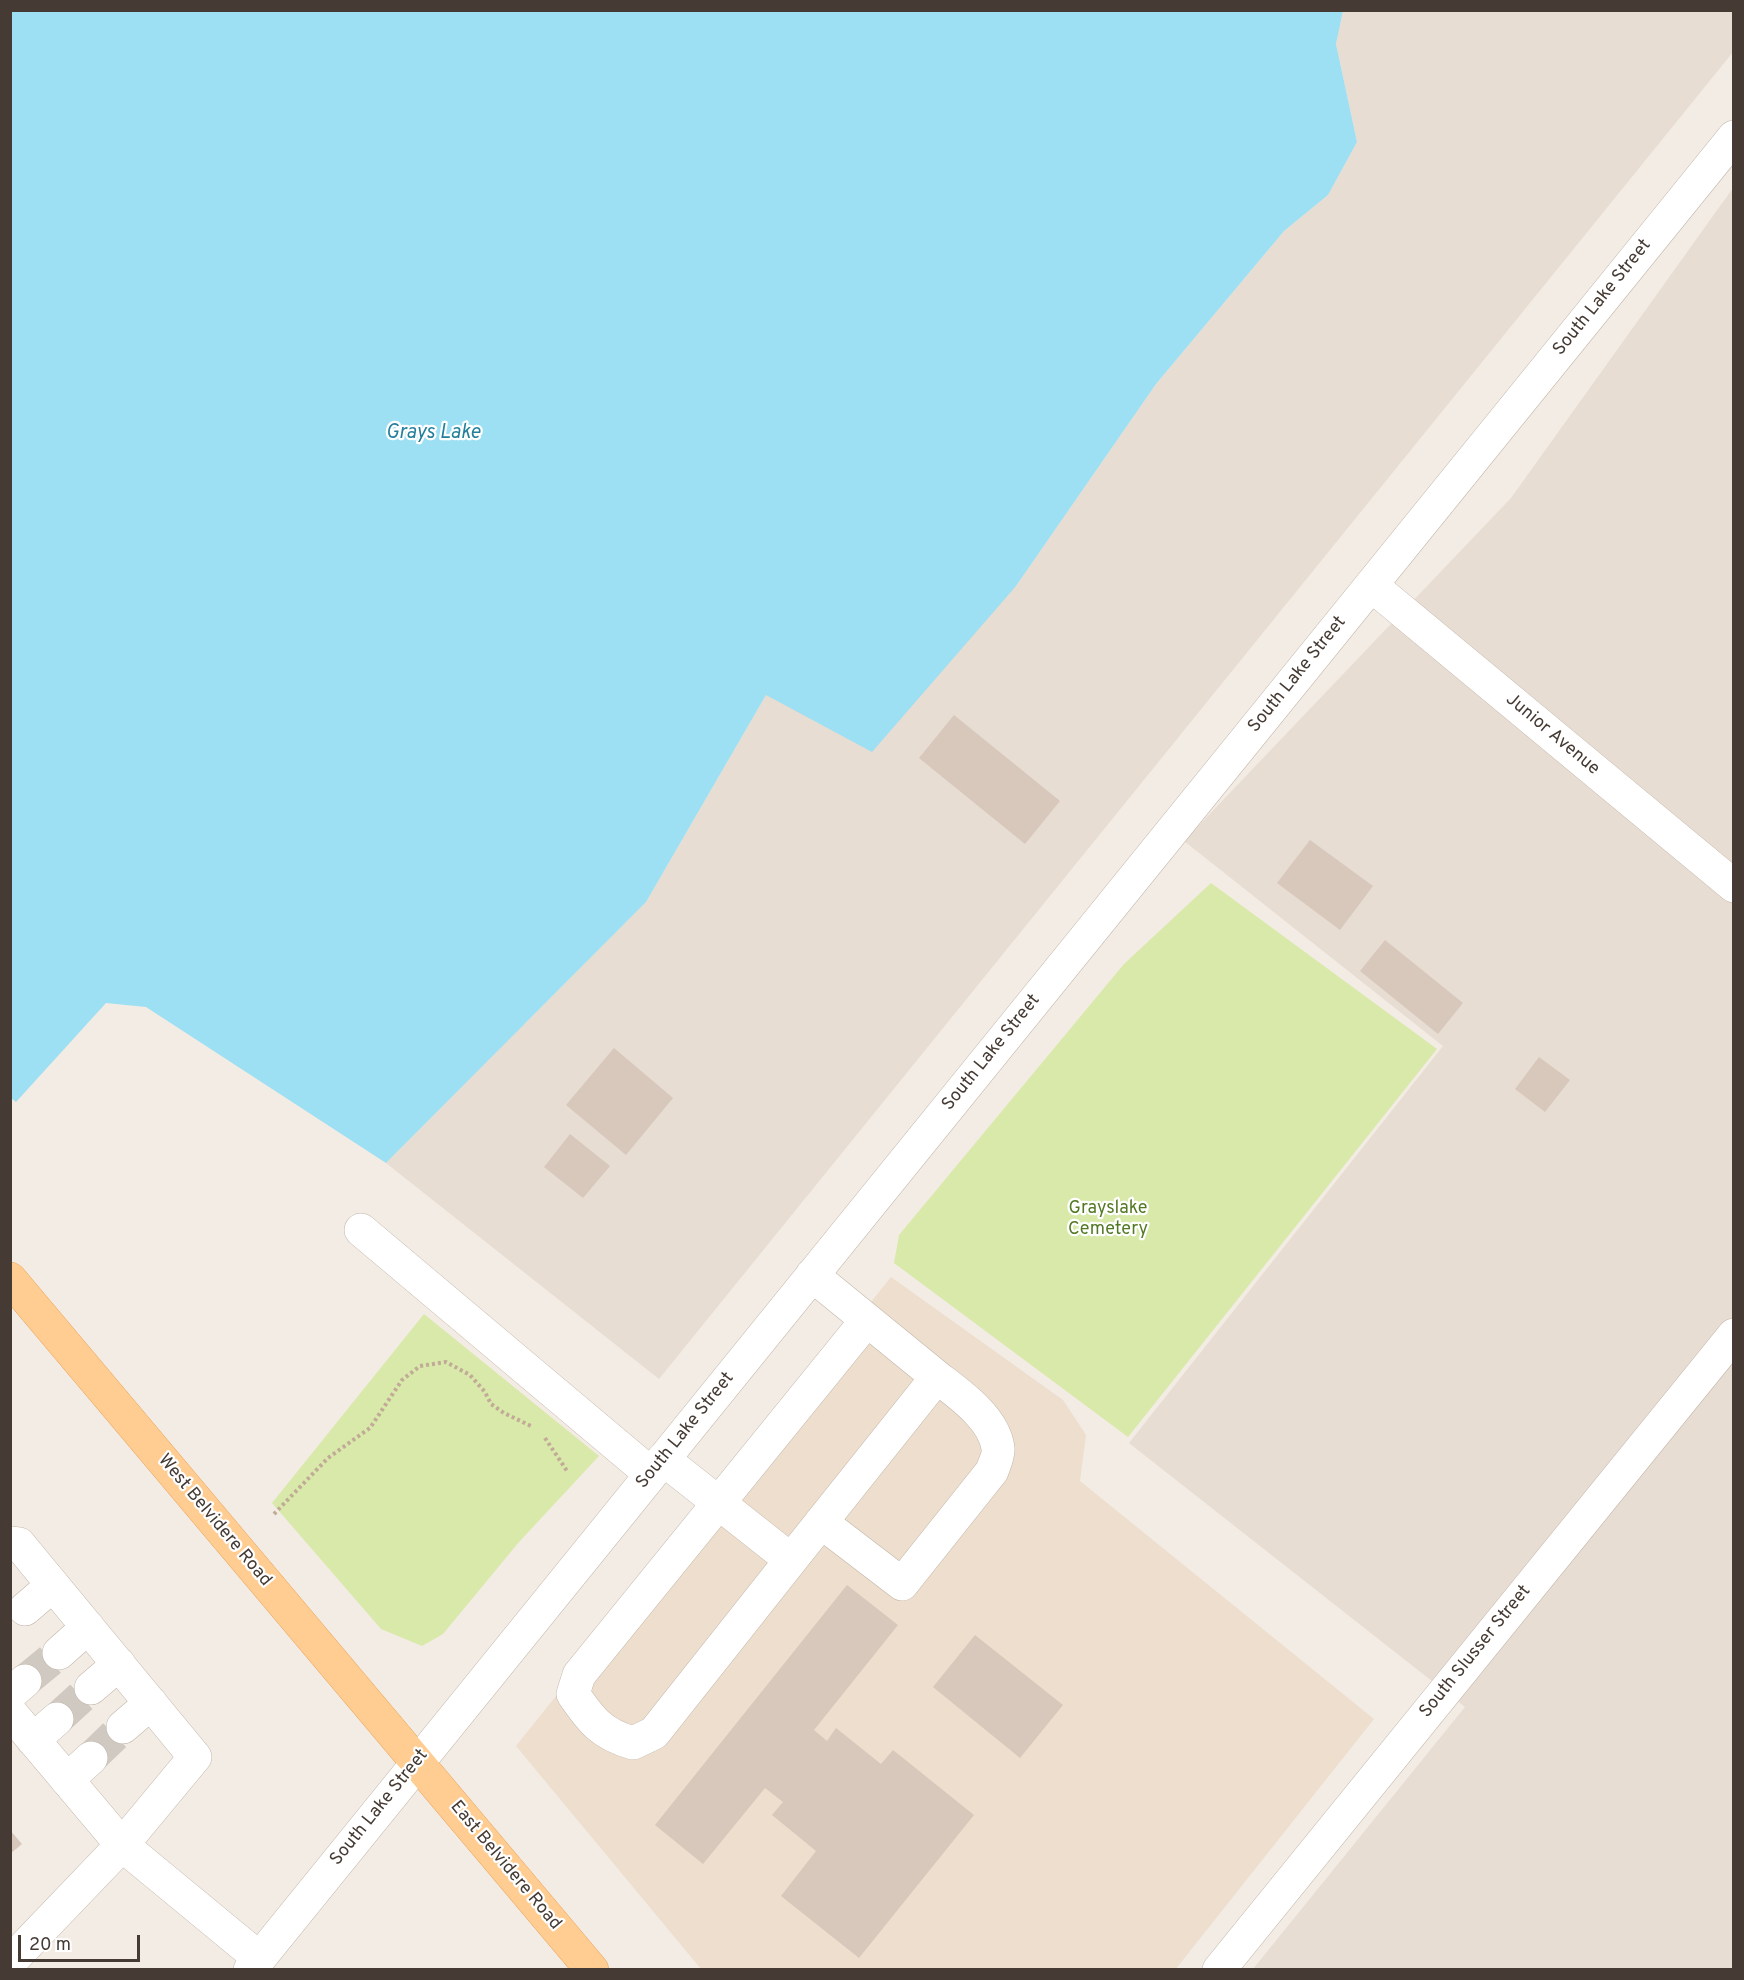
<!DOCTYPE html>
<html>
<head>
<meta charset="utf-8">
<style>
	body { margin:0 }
	#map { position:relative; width:1744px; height:1980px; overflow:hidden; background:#f3ece4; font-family:Overpass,sans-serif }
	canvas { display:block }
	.frame { position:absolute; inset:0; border:12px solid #453b34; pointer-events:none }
	.scale { position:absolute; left:18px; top:1935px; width:122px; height:27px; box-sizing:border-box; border:3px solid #453b34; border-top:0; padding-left:8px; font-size:18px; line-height:21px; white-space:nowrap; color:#453b34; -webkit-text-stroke:4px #fff; paint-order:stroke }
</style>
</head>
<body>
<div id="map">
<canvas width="1744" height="1980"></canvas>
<div class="frame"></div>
<div class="scale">20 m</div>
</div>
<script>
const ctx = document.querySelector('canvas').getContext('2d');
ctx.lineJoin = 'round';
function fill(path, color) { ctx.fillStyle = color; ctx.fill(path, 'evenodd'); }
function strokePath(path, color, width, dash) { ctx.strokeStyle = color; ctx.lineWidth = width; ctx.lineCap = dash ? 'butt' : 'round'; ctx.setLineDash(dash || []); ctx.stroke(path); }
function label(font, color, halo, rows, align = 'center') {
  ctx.font = font + ' Overpass,sans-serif'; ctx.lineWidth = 4.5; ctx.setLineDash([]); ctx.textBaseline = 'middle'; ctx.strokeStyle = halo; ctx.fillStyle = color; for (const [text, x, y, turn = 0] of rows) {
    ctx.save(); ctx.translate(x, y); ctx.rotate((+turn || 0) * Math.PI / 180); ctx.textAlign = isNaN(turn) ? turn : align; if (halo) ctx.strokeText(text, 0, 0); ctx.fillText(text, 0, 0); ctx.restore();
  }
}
fill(new Path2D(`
	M1343,11H1733V52L659,1379L386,1163L646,902L766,695L1016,586L1156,384L1284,231L1328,195L1357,142L1336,44Z
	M1733,188V1969H1253L1465,1707L1129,1443L1443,1046L1184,841L1511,498Z`), '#e7ddd2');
fill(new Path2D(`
	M891,1277L1063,1400L1086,1435L1080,1481L1374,1719L1175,1970L701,1969L516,1746Z`), '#eddecd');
fill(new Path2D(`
	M1211,883L1437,1049L1128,1437L894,1263L899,1235L1124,964Z
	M424,1314L599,1456L519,1542L443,1634L422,1646L381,1629L272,1503Z`), '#d8e9aa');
fill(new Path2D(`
	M10,11H1343L1336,44L1357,142L1328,195L1284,231L1156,384L1016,586L872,752L766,695L646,902L386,1163L146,1007L106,1003L16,1102L11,1098Z`), '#9ddff3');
fill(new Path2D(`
	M954,715L1060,801L1025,844L919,758Z
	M1310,840L1373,886L1340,930L1277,883Z
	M1385,940L1463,1003L1438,1034L1360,971Z
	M614,1048L673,1098L626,1155L566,1105Z
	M1539,1057L1570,1080L1545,1112L1515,1089Z
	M570,1134L610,1166L583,1198L544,1167Z
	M847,1585L898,1625L814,1730L827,1741L836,1728L881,1764L893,1750L974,1815L859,1958L781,1896L816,1851L772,1815L783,1802L765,1788L703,1864L655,1825Z
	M975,1635L1063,1705L1020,1758L933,1687Z
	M10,1830L22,1844L10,1854Z`), '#d8c8bc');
strokePath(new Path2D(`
	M25,1681L59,1653
	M57,1719L91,1688
	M91,1758L123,1727`), '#d0c9c1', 33, [33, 16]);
const minor = new Path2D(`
	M1371,585L1734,886
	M361,1230L651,1474
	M663,1459L791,1560L937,1377L812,1275
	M821,1522L902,1584L992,1471C994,1465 999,1455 998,1448C994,1418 959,1394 937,1377
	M10,1543L19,1544L195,1757L122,1845L10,1962
	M791,1560L654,1733L633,1743C601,1734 591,1720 573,1694L579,1675L867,1320
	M25,1609L53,1585
	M59,1653L88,1627
	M91,1688L119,1664
	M10,1694L25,1681
	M10,1712L122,1845L259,1958
	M123,1727L151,1703
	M33,1740L57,1719
	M67,1780L91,1758
	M250,1970L1734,137
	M1219,1970L1734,1335`);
const major = new Path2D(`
	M10,1279L592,1970`);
strokePath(minor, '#c2b5a9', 34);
strokePath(major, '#e8a55c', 34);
strokePath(new Path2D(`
	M545,1438L567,1471
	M274,1514L328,1458L370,1428L402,1380L420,1366L446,1362L470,1375L485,1392L491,1404L504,1413L533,1427`), '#c1ab97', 4, [3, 3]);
strokePath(minor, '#fff', 33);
strokePath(major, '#ffcc91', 33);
label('18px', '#453b34', '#fff', [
	["South Lake Street",1603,298,-51],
	["South Lake Street",1298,675,-51],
	["Junior Avenue",1552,735,40],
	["South Lake Street",992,1053,-51],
	["South Lake Street",686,1431,-51],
	["West Belvidere Road",214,1521,50],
	["South Slusser Street",1476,1652,-51],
	["South Lake Street",380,1808,-51],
	["East Belvidere Road",505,1866,50]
]);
label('18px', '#547925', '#fff', [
	["Grayslake",1108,1209],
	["Cemetery",1108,1230]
]);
label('italic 20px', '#25809c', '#fff', [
	["Grays Lake",433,434]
]);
</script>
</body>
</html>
